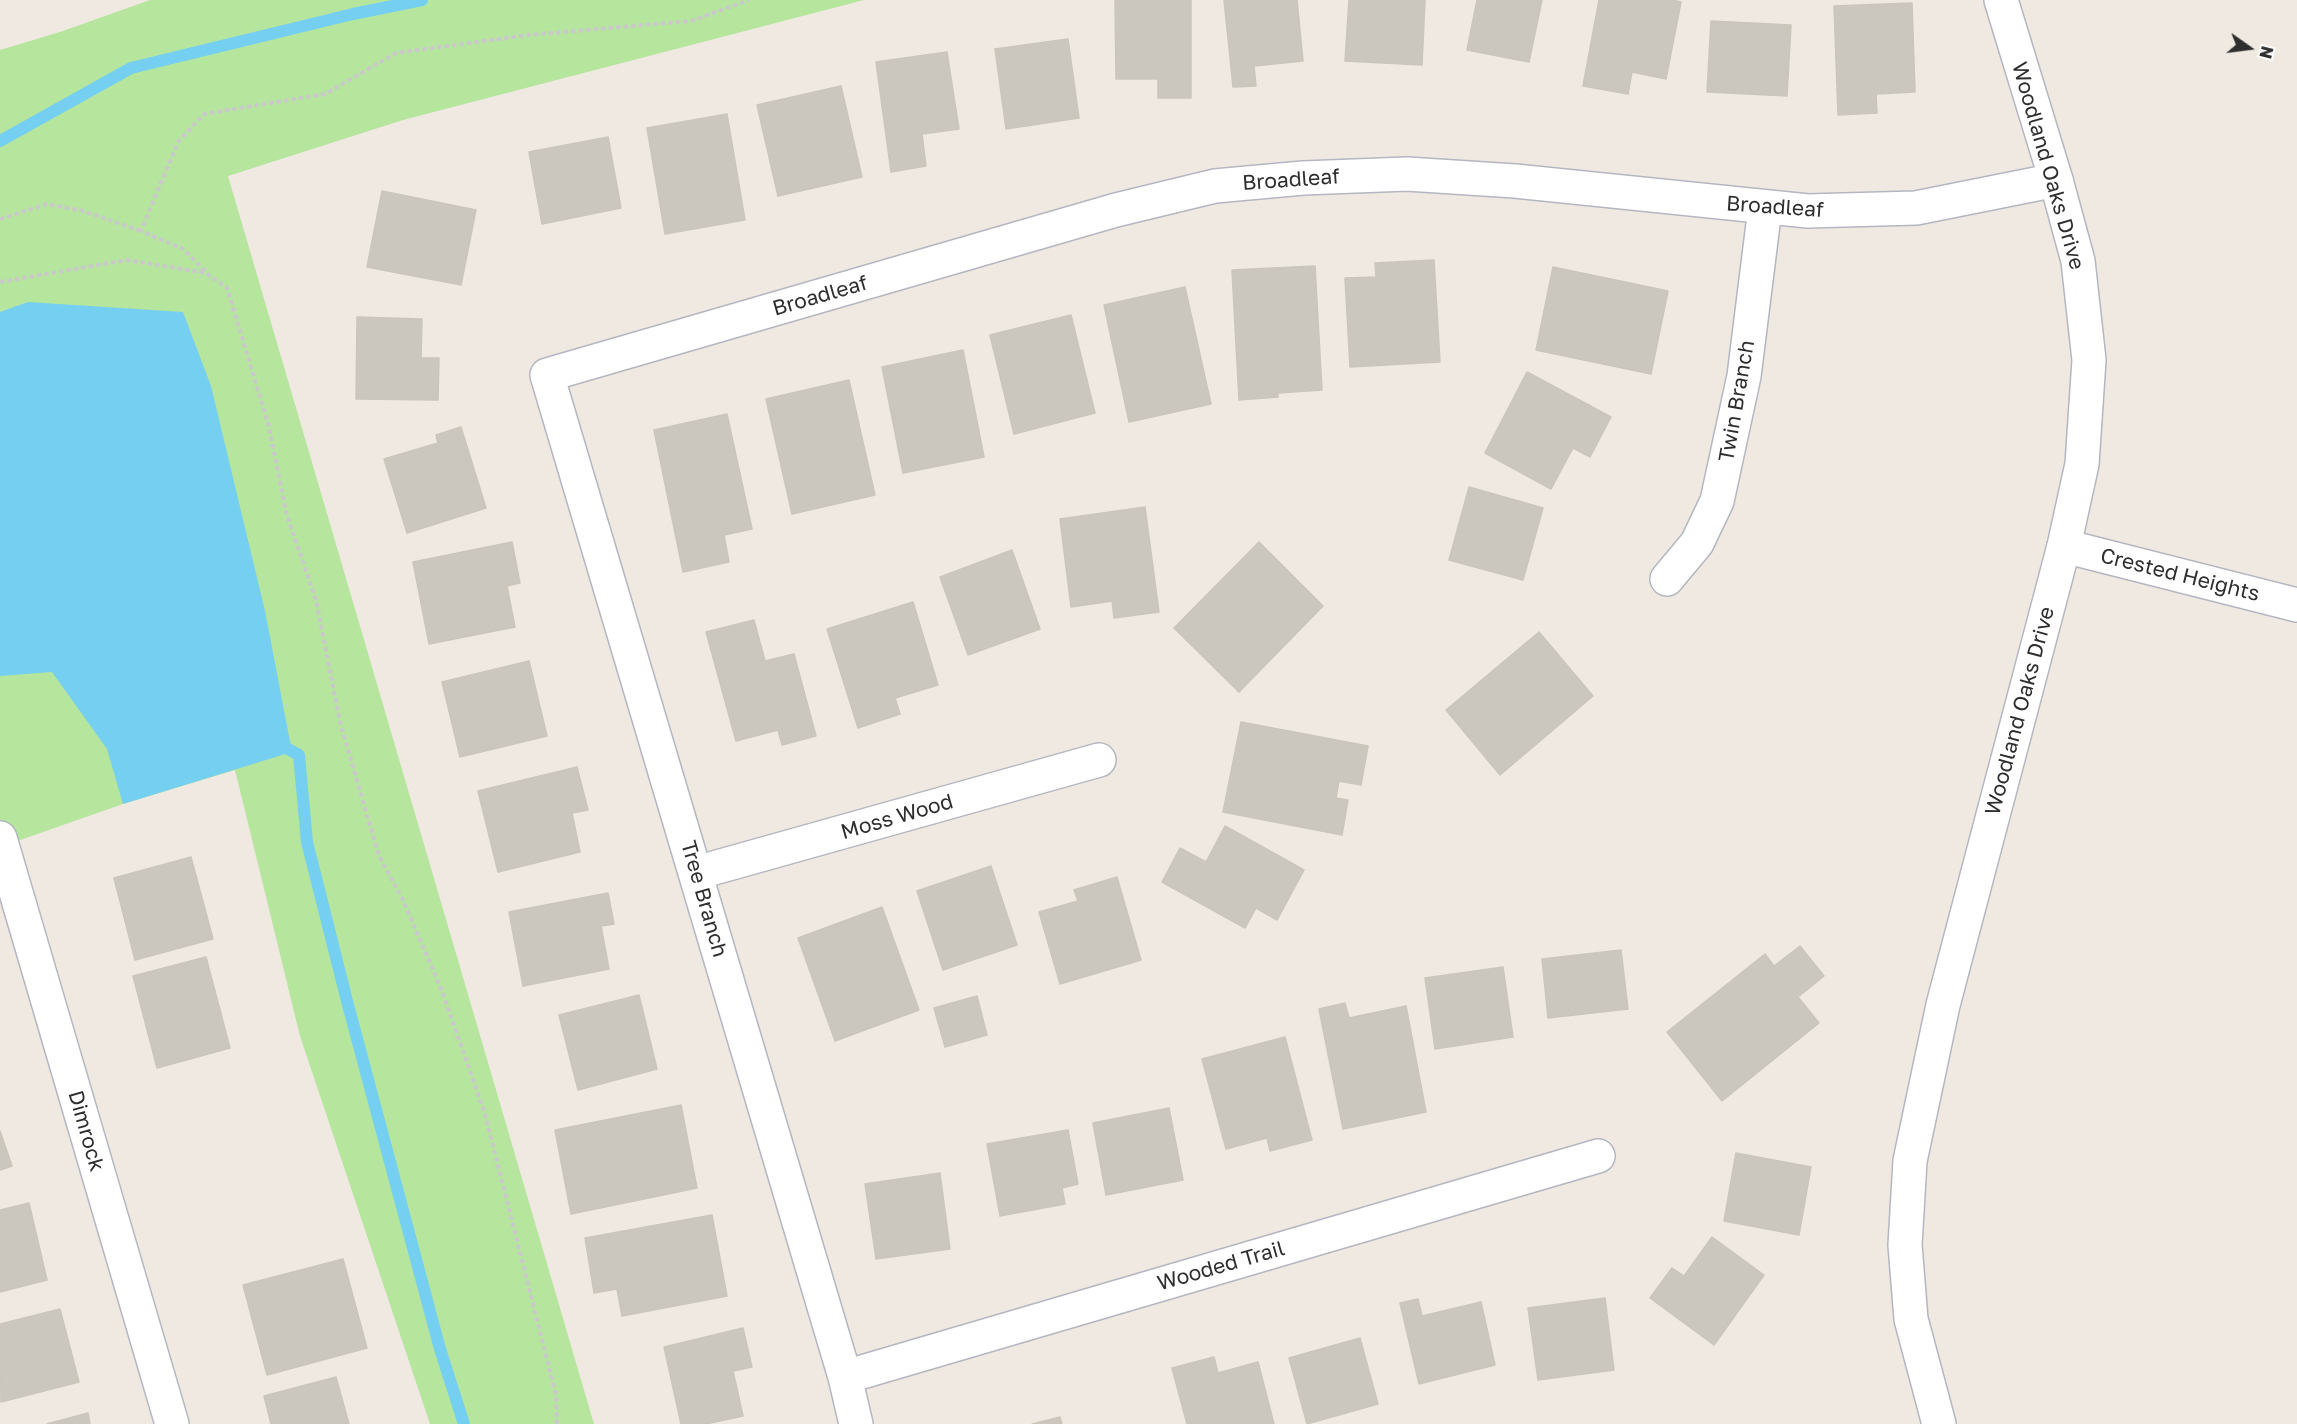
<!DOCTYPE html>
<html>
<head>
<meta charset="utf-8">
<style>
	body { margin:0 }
	#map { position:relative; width:2297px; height:1424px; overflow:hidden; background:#efe9e1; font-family:"Golos Text",sans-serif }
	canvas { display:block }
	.north { position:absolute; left:2219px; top:18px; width:60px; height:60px; -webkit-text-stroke:4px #fff; paint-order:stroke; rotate:104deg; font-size:16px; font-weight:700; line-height:24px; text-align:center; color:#2e2e2e }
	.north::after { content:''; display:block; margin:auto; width:21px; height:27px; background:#2e2e2e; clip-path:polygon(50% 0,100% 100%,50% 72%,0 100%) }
</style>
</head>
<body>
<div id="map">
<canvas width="2297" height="1424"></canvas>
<div class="north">N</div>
</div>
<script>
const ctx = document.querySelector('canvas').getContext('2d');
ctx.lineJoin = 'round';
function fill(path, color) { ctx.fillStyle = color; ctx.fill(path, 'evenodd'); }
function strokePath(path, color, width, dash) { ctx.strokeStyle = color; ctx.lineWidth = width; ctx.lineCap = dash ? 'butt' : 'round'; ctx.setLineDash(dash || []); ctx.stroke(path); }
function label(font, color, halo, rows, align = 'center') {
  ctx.font = font + ' "Golos Text",sans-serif'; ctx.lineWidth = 4.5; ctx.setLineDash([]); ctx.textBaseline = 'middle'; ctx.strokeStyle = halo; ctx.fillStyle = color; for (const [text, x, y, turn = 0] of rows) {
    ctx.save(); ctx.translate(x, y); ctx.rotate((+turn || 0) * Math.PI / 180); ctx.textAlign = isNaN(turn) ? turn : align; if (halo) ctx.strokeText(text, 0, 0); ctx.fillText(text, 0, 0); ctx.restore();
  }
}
fill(new Path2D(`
	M150,0H864L403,120L228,176L594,1424H430L300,1036L235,770L123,804L3,846L0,838V50L63,31Z`), '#b6e59e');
fill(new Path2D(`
	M28,302L183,312L211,386L265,611L292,752L123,804L107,749L52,672L0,676V312Z`), '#75cff0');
strokePath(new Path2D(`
	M0,141L131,68L353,14L422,0
	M279,744L299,755L307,842L347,1001L440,1349L464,1424`), '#75cff0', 12);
const building = new Path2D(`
	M1115,0H1191V98H1158V79H1116Z
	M1224,0H1297L1303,61L1254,66L1256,86L1233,87Z
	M1349,0H1425L1422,65L1345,61Z
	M1477,0H1542L1529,62L1467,50Z
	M1599,0H1671L1681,2L1666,79L1632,72L1628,94L1583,86Z
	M1912,3L1915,92L1876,94L1877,113L1838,115L1834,6Z
	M1711,21L1791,25L1787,96L1707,92Z
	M1068,39L1079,118L1006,129L995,49Z
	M947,52L959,129L922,134L926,166L891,172L876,62Z
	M841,86L862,177L778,196L757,105Z
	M727,114L745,220L665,234L647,128Z
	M608,137L621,208L542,224L529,152Z
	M382,191L476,210L461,285L367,267Z
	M1434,260L1440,362L1350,367L1345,278L1376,277L1375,263Z
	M1315,266L1322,390L1278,393V397L1239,400L1232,270Z
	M1553,267L1668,291L1651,374L1536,350Z
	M1185,287L1211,404L1129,422L1104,305Z
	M1071,315L1095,413L1014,434L990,335Z
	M357,317L422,319L421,358H439L438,400L356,399Z
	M963,350L984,457L903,473L882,367Z
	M1527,372L1611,417L1590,457L1573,448L1551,489L1485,453Z
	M849,380L875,495L792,514L766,399Z
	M727,414L752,529L724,535L729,562L683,572L654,430Z
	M461,427L486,508L407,533L384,459L438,443L436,435Z
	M1469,487L1543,508L1523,580L1449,560Z
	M1145,507L1159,612L1114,618L1112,601L1071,607L1060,519Z
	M512,542L520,583L507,586L515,627L429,644L413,562Z
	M1259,542L1323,606L1239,692L1174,628Z
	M1012,550L1040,629L968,655L940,577Z
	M913,602L938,685L895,698L900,714L858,728L827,629Z
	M754,620L765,661L794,654L816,736L782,745L778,730L736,741L706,632Z
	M1539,632L1593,696L1500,775L1446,710Z
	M529,661L547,736L460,757L442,682Z
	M1241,722L1368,746L1361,785L1339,781L1336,798L1348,800L1342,835L1223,812Z
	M577,767L588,810L572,813L580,852L498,872L478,791Z
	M1225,826L1304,870L1277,920L1256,908L1245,928L1162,882L1180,848L1206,862Z
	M191,857L213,939L135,960L114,878Z
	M991,866L1017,945L943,970L917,891Z
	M1117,877L1141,960L1060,984L1039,912L1078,901L1074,890Z
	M608,893L614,924L601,926L609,969L523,986L509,912Z
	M882,907L919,1010L835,1041L798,938Z
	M1800,946L1824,976L1798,997L1819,1023L1722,1101L1667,1032L1765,954L1774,966Z
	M1621,950L1628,1009L1548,1018L1542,959Z
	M206,957L230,1048L157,1068L133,976Z
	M1503,967L1513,1037L1435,1049L1425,978Z
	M639,995L657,1069L578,1090L559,1015Z
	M977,996L987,1035L945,1047L934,1008Z
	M1345,1003L1349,1018L1406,1006L1426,1112L1343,1129L1319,1009Z
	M1285,1037L1312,1140L1270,1151L1267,1138L1226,1149L1202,1059Z
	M681,1105L697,1188L571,1214L555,1130Z
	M1169,1108L1183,1180L1106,1195L1093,1123Z
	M1068,1130L1078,1184L1062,1188L1065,1204L1000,1216L987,1144Z
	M0,1131L12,1166L0,1170Z
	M1736,1153L1811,1167L1799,1235L1724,1221Z
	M940,1173L950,1249L876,1259L865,1184Z
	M29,1203L47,1280L0,1292V1210Z
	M712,1215L727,1296L622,1316L617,1289L594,1293L585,1238Z
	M1712,1237L1764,1275L1714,1345L1650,1298L1672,1268L1684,1276Z
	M343,1259L367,1348L267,1375L243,1285Z
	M1605,1298L1614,1370L1538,1380L1528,1308Z
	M1418,1299L1422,1316L1481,1302L1495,1365L1419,1384L1400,1303Z
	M60,1309L79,1382L1,1402L0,1324Z
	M743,1328L752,1367L733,1371L743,1416L706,1424H681L664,1347Z
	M1360,1338L1378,1404L1307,1424L1289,1358Z
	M1214,1357L1218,1373L1258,1362L1274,1424H1187L1172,1368Z
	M336,1377L349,1424H271L264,1396Z
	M88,1413L90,1424H47Z
	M1060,1417L1062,1424H1032Z`);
fill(building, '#cbc7bf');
strokePath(building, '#cbc5ba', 1.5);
const street = new Path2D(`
	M2064,546L2297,605
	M1667,579L1697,543L1717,501L1744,376L1765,208
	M0,838L172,1424
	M696,873L1099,760
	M845,1377L1598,1156
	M856,1424L845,1377L547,375L1116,210L1215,186L1303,178L1407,174L1515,181L1808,211L1916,208L2056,180`);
const secondary = new Path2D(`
	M1939,1424L1911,1319L1905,1245L1910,1161L1943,1005L2064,546L2082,464L2089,360L2078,261L2056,180L2001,0`);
strokePath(street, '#b4b7c1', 36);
strokePath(secondary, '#b4b7c1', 36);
strokePath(new Path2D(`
	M0,219L47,204L83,211L141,231
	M205,271L183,249L141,231L178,142L204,114L325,94L396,53L528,35L691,21L749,0
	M0,282L127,260L206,273L227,288L268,423L287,516L316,600L340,722L379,856L403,900L442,991L485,1114L556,1395L557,1424`), '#c9c9c9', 4, [4.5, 3]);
strokePath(street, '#fff', 33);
strokePath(secondary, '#fff', 33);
label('21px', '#2e2e2e', '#fff', [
	["Woodland Oaks Drive",2048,166,74],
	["Broadleaf",1291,180,-4],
	["Broadleaf",1775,207,4],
	["Broadleaf",820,296,-16],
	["Twin Branch",1737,401,-80],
	["Crested Heights",2180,575,14],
	["Woodland Oaks Drive",2020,711,-75],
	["Moss Wood",897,817,-16],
	["Tree Branch",704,899,74],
	["Dimrock",86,1131,74],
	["Wooded Trail",1221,1266,-16]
]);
</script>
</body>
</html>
